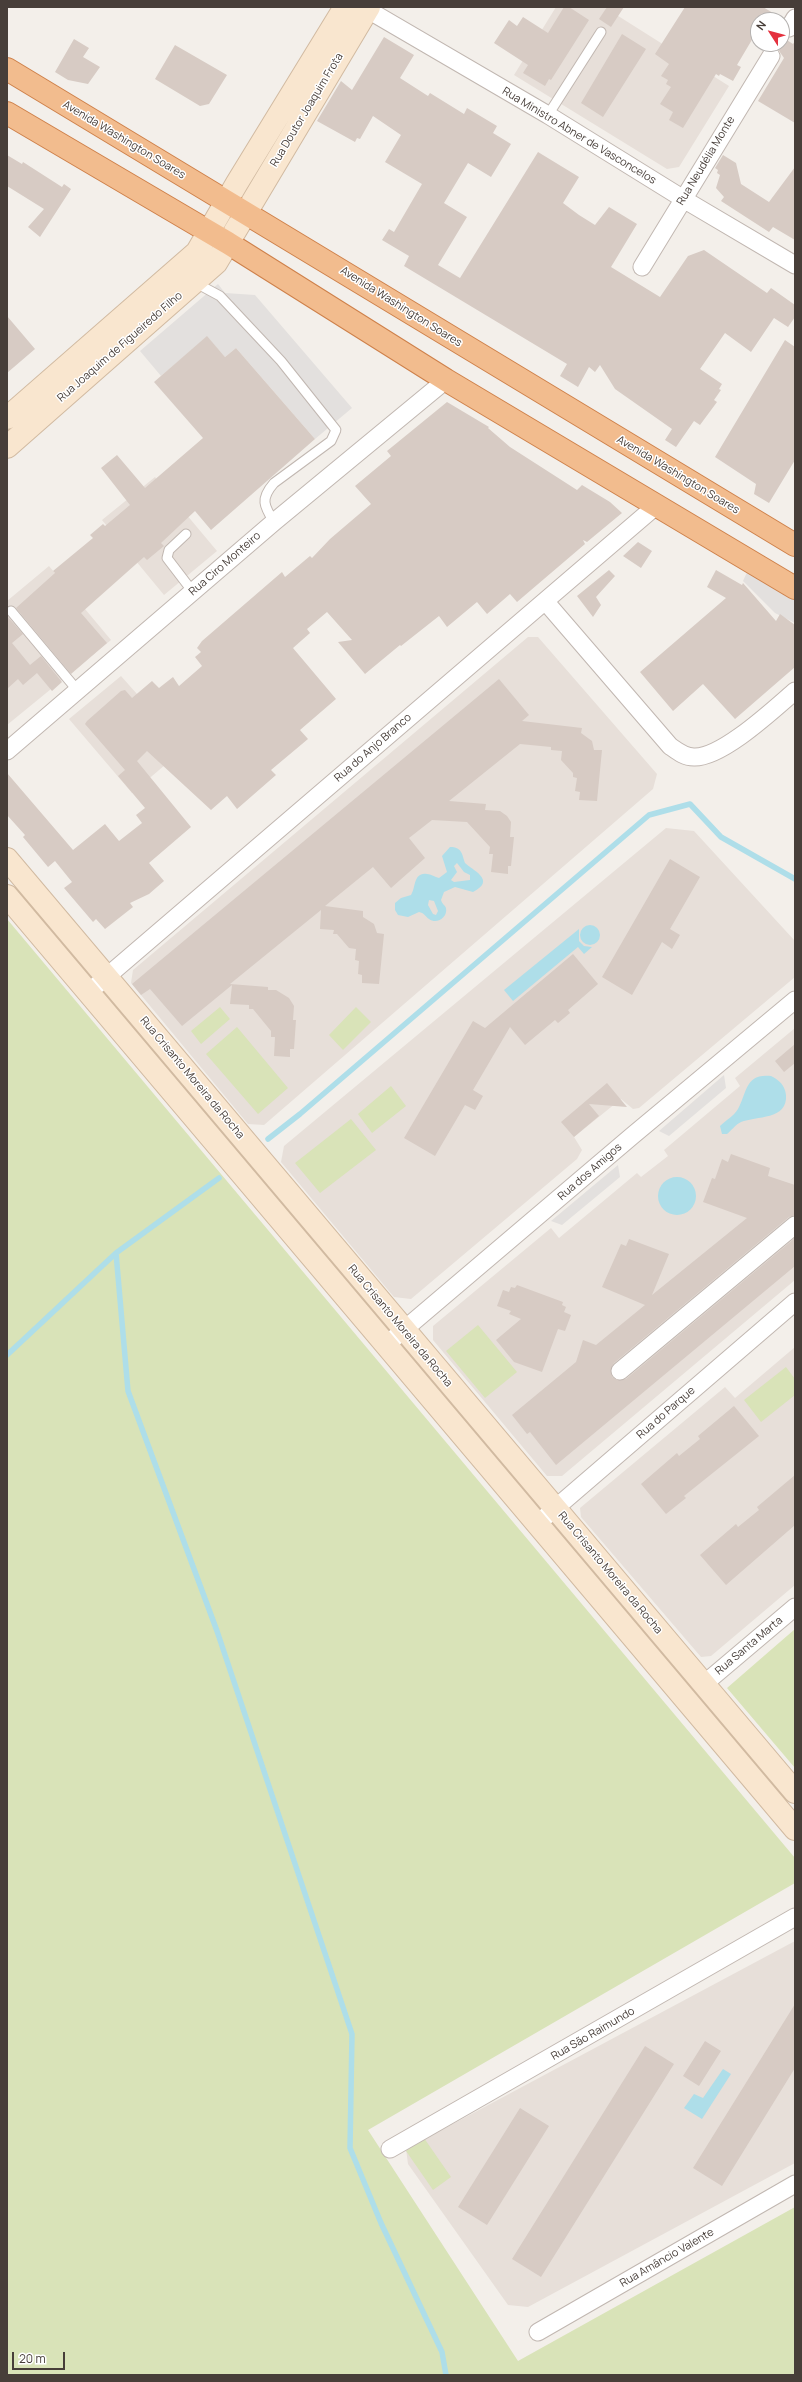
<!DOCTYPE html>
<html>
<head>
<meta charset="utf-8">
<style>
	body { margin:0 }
	#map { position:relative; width:802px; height:2382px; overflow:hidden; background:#f3efea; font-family:Manrope,sans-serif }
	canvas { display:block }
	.frame { position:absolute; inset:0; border:8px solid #473e39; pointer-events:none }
	.north { position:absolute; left:750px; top:12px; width:40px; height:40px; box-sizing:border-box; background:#fff; border:1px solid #b5b2b0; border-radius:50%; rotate:306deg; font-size:11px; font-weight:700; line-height:16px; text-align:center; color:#473e39 }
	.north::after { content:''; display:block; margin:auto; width:14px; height:18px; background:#e4313e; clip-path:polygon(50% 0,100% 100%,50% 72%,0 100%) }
	.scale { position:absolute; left:12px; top:2352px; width:53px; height:18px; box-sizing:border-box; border:2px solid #473e39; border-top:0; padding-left:5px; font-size:12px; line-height:14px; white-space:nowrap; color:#473e39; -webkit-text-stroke:3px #fff; paint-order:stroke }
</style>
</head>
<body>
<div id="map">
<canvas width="802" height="2382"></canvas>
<div class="frame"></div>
<div class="north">N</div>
<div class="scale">20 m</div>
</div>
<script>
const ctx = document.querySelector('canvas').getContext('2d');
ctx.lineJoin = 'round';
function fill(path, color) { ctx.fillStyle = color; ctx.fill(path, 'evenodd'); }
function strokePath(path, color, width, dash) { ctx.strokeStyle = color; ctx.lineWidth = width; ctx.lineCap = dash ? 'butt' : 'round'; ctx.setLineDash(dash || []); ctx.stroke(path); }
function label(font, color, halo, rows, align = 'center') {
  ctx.font = font + ' Manrope,sans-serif'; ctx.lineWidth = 3; ctx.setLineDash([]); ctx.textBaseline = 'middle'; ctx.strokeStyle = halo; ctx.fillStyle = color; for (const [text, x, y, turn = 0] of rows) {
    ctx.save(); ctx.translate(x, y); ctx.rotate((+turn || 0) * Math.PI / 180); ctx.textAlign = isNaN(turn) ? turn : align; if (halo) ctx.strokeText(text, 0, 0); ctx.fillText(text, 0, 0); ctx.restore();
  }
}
fill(new Path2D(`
	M556,7H604L729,86L679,167L667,169L514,75Z
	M155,477L217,551L164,595L102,520Z
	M49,566L111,640L7,725V601Z
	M528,637H538L657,774L653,789L264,1125L248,1124L131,983L133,970Z
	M121,676L185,748L132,793L69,719Z
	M666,828L694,831L795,941V977L639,1108L633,1109L621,1099L574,1137L582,1150L577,1159L411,1299L394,1297L281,1162L284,1146Z
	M795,1028V1280L562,1476H547L433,1340V1326L551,1228L559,1238L637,1173L641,1177L668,1156L664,1150L740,1086L735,1078Z
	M795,1347V1585L711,1656L701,1657L581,1517L580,1508L725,1387L735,1398Z
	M795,1941V2163L528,2307L508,2305L408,2164L406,2149Z`), '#e7dfd9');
fill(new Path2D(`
	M7,919L795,1858V1883L368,2130L518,2361L795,2207V2375H7Z
	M220,1007L230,1019L201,1044L191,1031Z
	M356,1007L371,1022L343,1050L329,1035Z
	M237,1027L288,1088L258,1114L206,1054Z
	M391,1086L406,1106L372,1133L358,1114Z
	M351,1119L376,1150L320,1193L295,1163Z
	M478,1325L517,1372L485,1398L446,1351Z
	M786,1367L795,1379V1395L761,1422L744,1400Z
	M795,1629V1768L727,1688Z
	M424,2138L451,2177L433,2190L406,2151Z`), '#d9e3b8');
fill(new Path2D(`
	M218,284L225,293L255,295L352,408L315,439L236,348L225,357L207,337L161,376L140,351Z
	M748,570L795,599V623L775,613L743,581Z
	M724,1075L726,1088L669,1136L659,1131Z
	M618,1165L620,1177L562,1225L551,1221Z`), '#e3e0de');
fill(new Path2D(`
	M450,847C462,847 462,854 465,863C472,870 497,880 473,892L455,887L444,892L441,900C442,904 445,905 446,908C448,917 437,925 429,919C425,916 424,913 419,912L408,917L398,915L395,910V903L401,898L411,895C416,888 413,872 427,874C431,874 435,877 439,878L447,872L442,856ZM457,863L464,872L470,875V880L454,882L451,880L457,872L454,866ZM429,900L434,901L438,911L436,915L433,914L428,905Z
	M580 935a10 10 0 1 1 20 0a10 10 0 1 1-20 0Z
	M579,929V941L584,946L592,947L584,954L578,947L513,1001L504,990Z
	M771,1076C779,1080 785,1085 786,1095C788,1120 756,1116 741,1122C735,1125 732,1130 727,1134H722L720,1126C726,1120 733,1117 738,1109C747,1093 745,1073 771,1076Z
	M658 1196a19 19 0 1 1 38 0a19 19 0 1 1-38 0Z
	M723,2069L731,2074L702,2119L684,2108L694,2094L703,2098Z`), '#aedee9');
strokePath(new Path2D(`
	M268,1139L300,1114L649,815L690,804L721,837L795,879
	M219,1178L116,1253L128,1391L217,1631L352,2034L350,2148L381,2223L442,2352L446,2375
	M7,1355L116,1253`), '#aedee9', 5.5);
fill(new Path2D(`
	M564,7H569L589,20L551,80L549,79L545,86L523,73L528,65L494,43L509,20L517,26L523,17L548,33Z
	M607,7H624L611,27L599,19Z
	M685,7H763L773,13L769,20H758V41L753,38L737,65L741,67L733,81L720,74L719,76L716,74L683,128L669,120L673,112L660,104L671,87L666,84L668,80L661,76L669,64L655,54Z
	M622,34L646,49L603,117L581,103Z
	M384,37L414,55L400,78L428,96L430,93L464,114L467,108L497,126L493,133L511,144L491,177L468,163L444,203L467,217L438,265L460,278L538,152L579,177L563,203L579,215L595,225L609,207L637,224L611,267L660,297L688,256L704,250L767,293L771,288L795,305V317L788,327L774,318L751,352L725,333L700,369L722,384L719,389L721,390L714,400L717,402L700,425L694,421L676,447L665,440L672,429L615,389L600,365L595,372L589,367L578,387L560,376L567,364L404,266L409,256L382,240L389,229L394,232L422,184L385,162L401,135L373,116L360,139L357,138L355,142L317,121L341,81L352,90Z
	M782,37L793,44L795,41V123L758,101L784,58L777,48L767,47L763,44H782Z
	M74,39L89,48L83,57L100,67L88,84L68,80L55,72Z
	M175,45L227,75L209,104L200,106L155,79Z
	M7,155L22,164L23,162L62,187L64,184L71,189L40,237L28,227L44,209L7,186Z
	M723,155L736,163L741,184L769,202L795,167V240L773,227L769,232L721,201L724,197L716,188L720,175L717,173L718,170L715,168Z
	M7,316L35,349L7,373Z
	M207,336L225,357L236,348L315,439L211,530L195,511L161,543L164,546L147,560L144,557L81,613L107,643L71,674L16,608L55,573L53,571L93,538L90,535L103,524L105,526L130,505L101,468L117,455L145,488L203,438L154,382Z
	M785,340L795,347V460L769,503L754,494L756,484L715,457Z
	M447,402L489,427L488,428L510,447L577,490L582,485L610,502L622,513L587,542L583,540L585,544L517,602L510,594L487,614L477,602L447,627L439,616L401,646L400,645L365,674L338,642L352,640L327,612L307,629L310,633L293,648L336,699L300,730L308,739L271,770L276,775L237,809L227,796L211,810L147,751L137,761L191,827L149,863L164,881L149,894L130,903L133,907L105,929L96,919L93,922L64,888L72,882L55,861L48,867L23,837L25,835L7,815V773L73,850L105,824L119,841L142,823L136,815L145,808L118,776L125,770L85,724L87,721L121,691L125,690L132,698L152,681L159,688L173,677L179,686L202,666L195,657L201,652L197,648L202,641L282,572L285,577L310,556L312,558L330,539L371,504L355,486L391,456L387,451Z
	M638,542L652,551L641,568L623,556Z
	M609,570L615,576L596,597L601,605L593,617L577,596Z
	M716,570L742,585L743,583L776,621L780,614L795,625V667L735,719L703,684L673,711L640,672L726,598L707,587Z
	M7,616L23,634L12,643L30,665L41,656L62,682L52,691L37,673L23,685L18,679L7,689Z
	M499,679L529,715L522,721L582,728L581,733L592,741L594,750H602L597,801L579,800L580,792L575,791L577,778L573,777V773L561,760L562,751L551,750V747L520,744L449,801L486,804L485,810L500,811L507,816L511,822L510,837H514L511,866H508V874L491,872L493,854H489L490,847L467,822L432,820L409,838L425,858L391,888L373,867L325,906L363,911V917L374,924L377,933L384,934L379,984L362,983V975L358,974L359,961L355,960L356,949L349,948L337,934H333L334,930L320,929L321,910L230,984L268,987V990H276L289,998L294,1006L293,1020H296L294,1049H290V1057L274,1056L275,1037H271V1031L253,1009H249V1005L230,1004L232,985L182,1026L150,989L141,995L132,984Z
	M670,859L700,877L670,929L680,935L672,949L662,942L632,995L602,977Z
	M573,954L598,984L568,1010L570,1013L558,1023L555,1020L525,1045L510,1027L473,1090L483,1096L475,1110L465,1105L435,1156L404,1138L473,1021L485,1028Z
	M795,1044V1063L784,1072L775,1061Z
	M607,1083L627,1107L589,1104L599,1116L574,1137L561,1122Z
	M731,1154L770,1168L768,1176L795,1185V1215L789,1217L614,1363L611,1368L612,1377L617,1380L626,1379L795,1238V1266L556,1465L530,1432L527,1434L512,1415L576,1362L583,1340L596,1345L645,1305L602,1287L621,1244L626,1246L629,1239L669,1254L652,1295L747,1218L703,1202L712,1178L715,1179L722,1159L728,1162Z
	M517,1285L563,1302L562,1305L566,1307L564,1312L571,1315L565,1331L558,1329L542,1372L514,1362L496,1340L521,1319L509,1314L511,1311L497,1306L503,1290L509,1292L511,1287L515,1288Z
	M734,1406L759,1436L684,1496L686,1498L666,1514L641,1484L677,1453L679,1456L700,1439L698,1436Z
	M795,1475V1525L726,1585L700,1555L736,1524L738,1527L759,1510L757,1507Z
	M795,2004V2068L722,2186L693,2168Z
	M705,2041L721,2051L699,2086L683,2076Z
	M645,2046L674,2064L541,2277L512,2259Z
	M520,2108L549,2126L487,2225L458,2207Z`), '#d7cbc4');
const service = new Path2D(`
	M548,115L601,32
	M194,282L220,296L281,361L336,430L331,441L274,483C260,499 264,506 274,522
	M186,534L169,550L167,558L193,592
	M11,611L78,691`);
const minor = new Path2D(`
	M363,7L548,115L690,203L795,265
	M789,28L795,18
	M642,267L771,56
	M545,601L670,746C677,751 684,757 694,757C722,758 774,709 795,691
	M7,751L274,522L446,380
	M90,991L657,505
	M386,1345L632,1136L795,1000
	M620,1371L795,1225
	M537,1524L795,1302
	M704,1684L795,1607
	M390,2149L795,1917
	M538,2332L795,2184`);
const secondary = new Path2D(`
	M7,418L197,252L237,183L345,7
	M7,447L216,263L369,7
	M7,859L795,1792
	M7,896L795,1829`);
const trunk = new Path2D(`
	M7,69L795,545
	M7,113L228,243L446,380L795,588`);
strokePath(service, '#c1b7b1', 11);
strokePath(minor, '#c1b7b1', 19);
strokePath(secondary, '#d1baa1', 24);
strokePath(trunk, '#ce804a', 24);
strokePath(service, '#fff', 9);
strokePath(minor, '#fff', 17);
strokePath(secondary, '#f9e6cf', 22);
strokePath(trunk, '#f2bc8e', 22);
label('11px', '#473e39', '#fff', [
	["Rua Doutor Joaquim Frota",307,110,-59],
	["Rua Ministro Abner de Vasconcelos",579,136,31],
	["Avenida Washington Soares",124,140,31],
	["Rua Neudélia Monte",706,161,-59],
	["Avenida Washington Soares",401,307,32],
	["Rua Joaquim de Figueiredo Filho",120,347,-41],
	["Avenida Washington Soares",678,475,31],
	["Rua Ciro Monteiro",225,564,-41],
	["Rua do Anjo Branco",373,748,-41],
	["Rua Crisanto Moreira da Rocha",192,1078,50],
	["Rua dos Amigos",590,1172,-41],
	["Rua Crisanto Moreira da Rocha",400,1326,50],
	["Rua do Parque",666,1413,-41],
	["Rua Crisanto Moreira da Rocha",610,1573,50],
	["Rua Santa Marta",749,1646,-40],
	["Rua São Raimundo",593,2034,-30],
	["Rua Amâncio Valente",667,2258,-30]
]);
</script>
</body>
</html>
